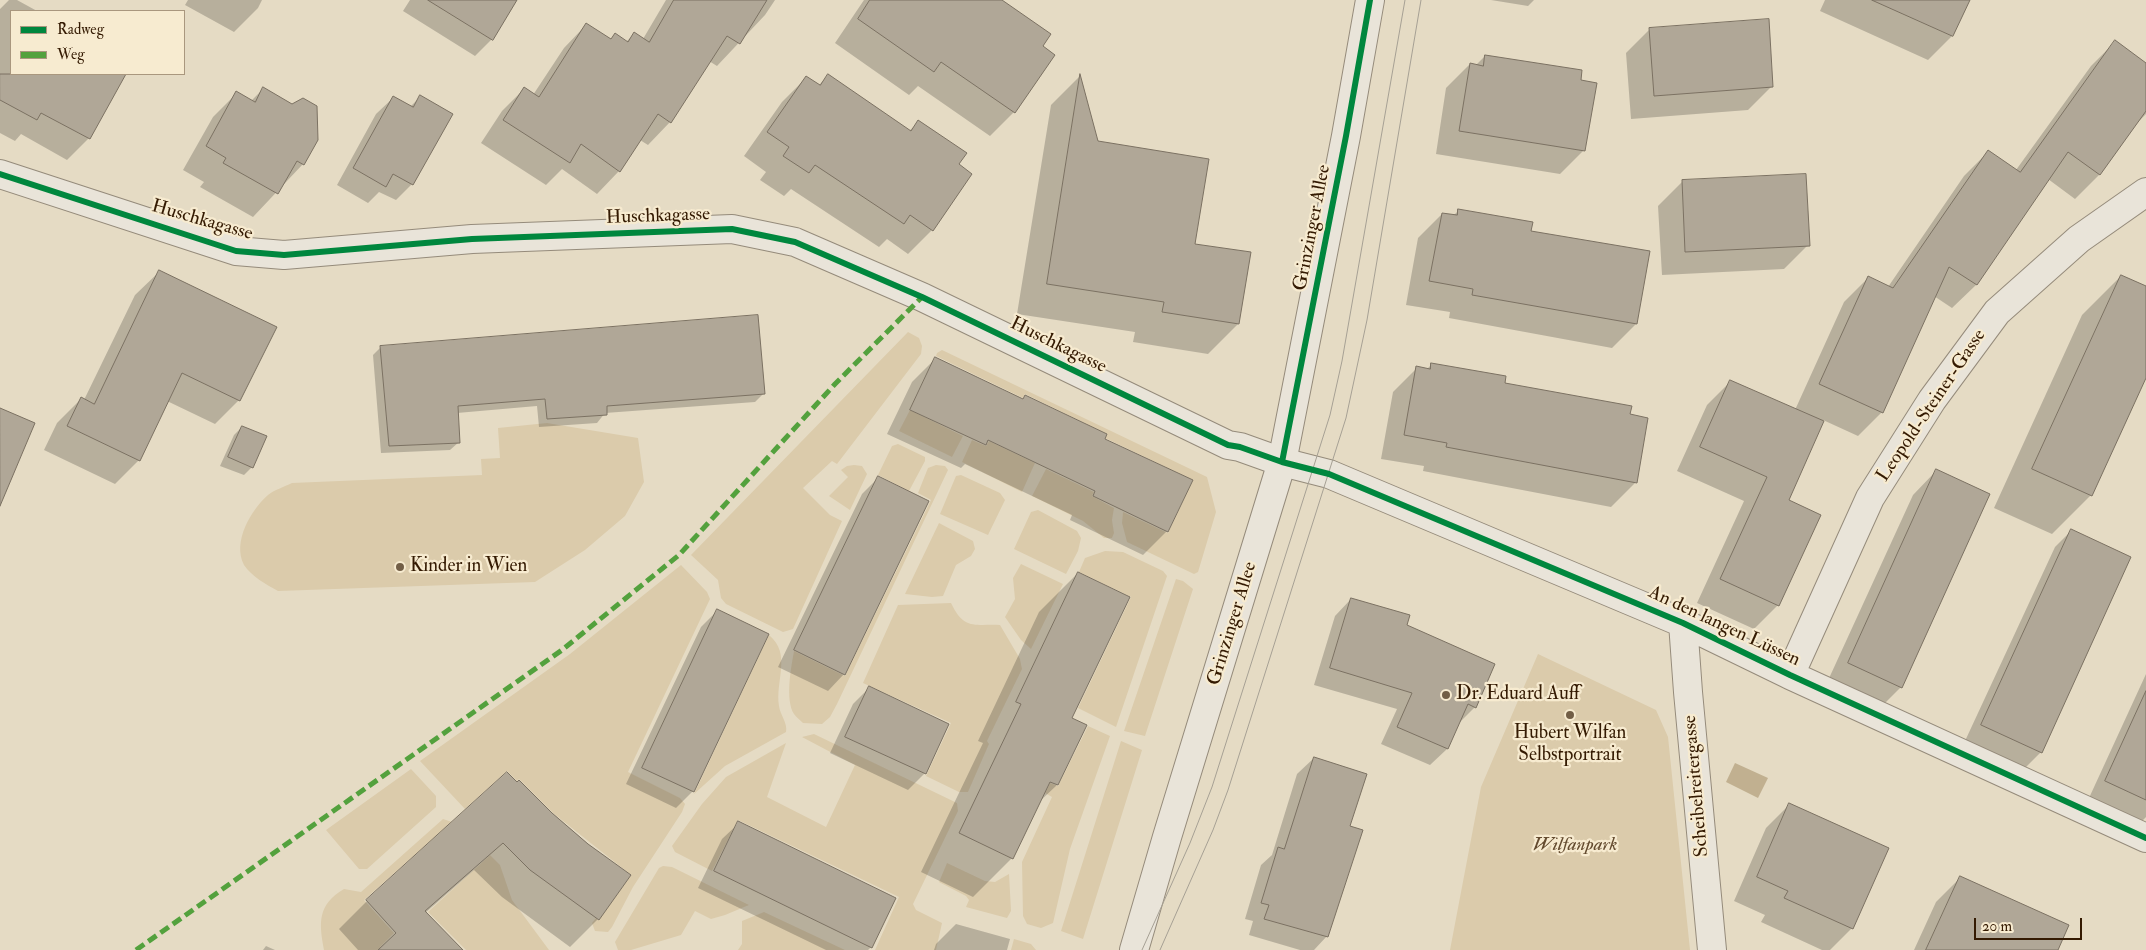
<!DOCTYPE html>
<html>
<head>
<meta charset="utf-8">
<style>
	body { margin:0 }
	#map { position:relative; width:2146px; height:950px; overflow:hidden; background:#e5dbc4; font-family:"IM FELL Double Pica",serif }
	canvas { display:block }
	.legend { position:absolute; left:10px; top:10px; width:175px; height:65px; box-sizing:border-box; background:#f7ebd0; border:1px solid #a9977e; margin:0; padding:6px 9px; list-style:none; font-size:15px; color:#341a02 }
	.legend li { display:flex; align-items:center; gap:10px; height:25px }
	.legend b { width:25px; border:1px solid #a9977e }
	.scale { position:absolute; left:1974px; top:918px; width:108px; height:22px; box-sizing:border-box; border:2px solid #341a02; border-top:0; padding-left:6px; font-size:15px; line-height:18px; white-space:nowrap; color:#341a02; -webkit-text-stroke:4px #f7ebd0; paint-order:stroke }
</style>
</head>
<body>
<div id="map">
<canvas width="2146" height="950"></canvas>
<ul class="legend">
<li><b style="height:6px;background:#00873e"></b>Radweg</li>
<li><b style="height:6px;background:#53a13d"></b>Weg</li>
</ul>
<div class="scale">20 m</div>
</div>
<script>
const ctx = document.querySelector('canvas').getContext('2d');
ctx.lineJoin = 'round';
function fill(path, color) { ctx.fillStyle = color; ctx.fill(path, 'evenodd'); }
function strokePath(path, color, width, dash) { ctx.strokeStyle = color; ctx.lineWidth = width; ctx.lineCap = dash ? 'butt' : 'round'; ctx.setLineDash(dash || []); ctx.stroke(path); }
function label(font, color, halo, rows, align = 'center') {
  ctx.font = font + ' "IM FELL Double Pica",serif'; ctx.lineWidth = 4.5; ctx.setLineDash([]); ctx.textBaseline = 'middle'; ctx.strokeStyle = halo; ctx.fillStyle = color; for (const [text, x, y, turn = 0] of rows) {
    ctx.save(); ctx.translate(x, y); ctx.rotate((+turn || 0) * Math.PI / 180); ctx.textAlign = isNaN(turn) ? turn : align; if (halo) ctx.strokeText(text, 0, 0); ctx.fillText(text, 0, 0); ctx.restore();
  }
}
fill(new Path2D(`
	M908,332L919,338L922,346L921,354L837,464L832,461L803,488L830,515L842,521L793,629L783,632L726,604L721,598L718,580L691,555Z
	M942,350L1207,477L1216,512L1198,572L1194,574L1127,542L1122,523L1123,512L1168,533L1193,480L1105,438L1107,434L1025,394L1023,398L936,356L937,353Z
	M910,410L963,436L952,457L899,431Z
	M547,423L638,438L644,482L625,516L585,550L535,582L278,591C267,585 251,576 244,565C232,542 251,510 268,495C274,490 284,487 292,483L482,475L481,459L500,458L498,428Z
	M972,440L986,446L989,441L1035,463L1022,492L962,462Z
	M898,444L925,457V461L909,491L878,475L892,446Z
	M854,465L862,466L867,474L850,510L829,496L848,477L841,470L847,466Z
	M936,465L945,466L948,470L837,704L830,717L822,724L803,723C800,720 796,717 794,714C785,700 791,667 794,651L845,676L931,500L918,493L928,468Z
	M1046,469L1094,492L1092,496L1114,508L1112,520L1114,533L1112,538H1104L1083,521L1032,496Z
	M961,475L1000,493L1005,500L988,535L940,514L956,476Z
	M1038,510L1077,531L1081,538L1078,551L1066,574L1014,549L1031,512Z
	M939,523L973,541L975,549L971,556L956,565L943,596L932,597L905,594Z
	M1105,551L1123,552L1163,571L1167,576L1116,727L1078,708L1131,597L1079,572L1085,558Z
	M1021,564L1063,584L1031,649L1021,640L1005,617L1015,599L1013,578Z
	M681,565L707,592L710,599L628,772L680,798L685,804L682,812L633,887L612,927L608,932L595,931L592,923L596,918L599,920L631,875L553,813L519,779L517,781L507,771L465,809L420,761L570,654Z
	M1176,579L1183,581L1193,589L1145,736L1124,731Z
	M951,603C964,630 973,624 1000,625L1020,659L1022,669L987,741L989,744L968,792H959L926,776L951,723L863,683L898,605Z
	M769,635C792,654 775,681 779,706C780,715 788,723 786,732L725,766L694,794Z
	M1538,654L1656,710L1668,737L1690,950H1450L1481,787Z
	M1088,726L1110,736L1070,849L1053,923L1041,928L1027,924L1023,916L1022,862L1052,797L1045,793L1050,783L1058,786Z
	M814,734L957,803L958,811L913,904L916,910L942,923L936,950H875L899,897L738,820L712,871L675,852L672,846L702,804L726,777L786,743L767,797L826,827L855,765L802,737Z
	M1121,741L1142,750L1083,939L1061,931Z
	M411,769L436,796V807L367,869H359L326,830Z
	M443,819L452,822L364,900L394,933L380,947L383,950H324C319,923 317,905 344,889L361,892Z
	M490,855L500,865L512,900L549,950H466L428,912Z
	M947,863L985,881L995,882L1009,874L1011,911L1007,918L966,907L969,900L966,896L939,882Z
	M663,866L672,867L749,905L725,915L711,919L695,911L681,935L631,950H618L615,942L659,868Z
	M764,912L845,950H738L742,944V921Z
	M1014,939L1031,944L1036,950H1011Z`), '#dbcbab');
fill(new Path2D(`
	M1735,763L1768,778L1758,798L1726,782Z`), '#c1b090');
fill(new Path2D(`
	M9,0H17L37,11H11V74H125L89,138L67,160L21,134L15,141L0,133V9Z
	M188,0H262L258,8L234,32L185,5Z
	M410,0H516L492,39L475,56L403,11Z
	M666,0H775L765,15L717,66L709,61L670,122L648,145L640,140L619,171L597,194L562,169L546,185L481,143L502,111L524,89L533,95L564,48L586,25L610,40L615,35L626,42L634,34L643,39Z
	M864,0H974L1041,47L1014,112L990,136L918,86L909,95L835,43Z
	M1491,0H1534L1528,6Z
	M1825,0H1968L1952,36L1928,60L1820,11Z
	M1650,29L1772,86L1748,110L1631,119L1626,53Z
	M2115,42L2146,64V114L2133,127L2099,175L2075,199L2048,179L1976,285L1952,308L1934,296L1882,412L1858,436L1823,420L1787,501L1778,605L1754,629L1697,603L1744,501L1677,471L1707,405L1731,381L1795,410L1844,302L1868,278L1888,287L1964,176L1988,152L2016,170L2091,66Z
	M1485,56L1579,81L1584,150L1560,174L1436,154L1446,88L1470,64L1476,65Z
	M828,76L909,131L919,122L957,165L932,230L908,254L887,239L879,247L791,189L784,196L760,180L766,172L744,156L782,102L806,78L818,86Z
	M1080,76L1097,142L1193,245L1238,324L1208,354L1133,342L1135,332L1017,314L1051,105Z
	M263,89L303,164L253,217L200,187L204,182L183,170L213,117L237,93L251,101Z
	M420,97L412,184L396,200L379,192L368,203L337,185L376,114L393,98L410,107Z
	M1682,182L1808,245L1784,269L1662,275L1658,206Z
	M1458,211L1530,232L1649,252L1636,324L1612,348L1449,318L1450,312L1406,305L1418,238L1442,214L1453,216Z
	M159,272L275,327L239,400L215,424L167,401L139,460L115,484L44,450L57,423L81,399L84,400L135,295Z
	M2121,276L2146,288V375L2091,495L2052,534L1994,508L2082,315Z
	M381,347L764,393L755,402L605,413L597,423L539,427L537,406L457,413L459,442L450,450L381,453L373,355Z
	M936,358L1022,400L1026,396L1103,440L1167,531L1143,555L1070,520L1072,515L965,464L961,468L887,434L912,382Z
	M1432,364L1629,415L1635,483L1611,507L1423,471L1424,466L1381,459L1393,392L1417,368L1427,369Z
	M242,427L252,467L244,475L220,466L234,435Z
	M1936,471L1901,687L1877,711L1825,687L1913,495Z
	M878,478L844,674L828,691L778,667L862,494Z
	M2071,531L2041,752L2024,769L1965,741L2055,547Z
	M1078,573L1071,719L1085,725L1057,785L1038,803L1012,858L973,897L921,872L983,743L978,741L1039,612Z
	M1351,599L1406,626L1475,707L1458,724L1447,749L1430,765L1381,744L1397,709L1314,685L1335,616Z
	M717,611L693,791L676,808L626,784L701,627Z
	M2146,674V817L2141,822L2089,798Z
	M869,688L925,773L908,790L830,753L853,704Z
	M1314,758L1349,827L1327,936L1314,950H1300L1249,935L1253,921L1245,919L1261,865L1272,855L1297,774Z
	M507,774L588,844L629,875L598,919L570,947L502,897L474,870L425,913L462,950H358L339,929L367,901Z
	M1790,804L1887,849L1852,928L1830,950H1822L1761,922L1765,915L1734,901L1766,828Z
	M739,823L871,947L868,950H826L698,888L722,839Z
	M1960,878L2056,950H1914L1936,902Z
	M956,924L1010,939L1007,950H934L936,944Z
	M266,946L275,950H263Z`), '#0003');
const building = new Path2D(`
	M428,0H517L493,40Z
	M674,0H767L740,44L727,36L671,123L658,114L620,172L581,144L570,163L503,120L524,87L539,97L586,23L611,39L615,33L628,42L634,32L649,42Z
	M870,0H1002L1051,34L1043,46L1055,55L1015,113L941,62L934,72L858,19Z
	M1872,0H1970L1953,36Z
	M1769,19L1773,87L1654,96L1649,28Z
	M2115,40L2146,63V111L2100,175L2068,152L1977,285L1949,267L1883,413L1819,384L1868,276L1893,288L1988,150L2020,172Z
	M1485,55L1582,70L1581,80L1597,83L1585,151L1459,131L1470,63L1483,66Z
	M0,74H126L90,139L41,113L37,120L0,100Z
	M828,74L911,131L918,120L967,153L959,164L972,174L933,231L910,215L904,224L815,165L809,173L783,156L789,147L767,132L806,76L820,85Z
	M1080,74L1098,141L1209,159L1195,244L1251,252L1239,324L1162,312L1164,302L1047,284Z
	M263,87L292,104L303,98L317,106L318,140L304,165L297,161L278,194L223,163L226,158L206,146L236,91L255,102Z
	M420,95L453,114L413,185L393,174L386,187L353,168L393,96L413,107Z
	M1806,174L1810,246L1685,252L1682,180Z
	M1458,209L1533,222L1531,231L1650,251L1637,324L1472,295L1473,289L1429,281L1442,213L1457,215Z
	M159,270L277,327L240,401L182,373L140,461L67,426L81,397L94,404Z
	M2121,275L2146,286V378L2092,496L2032,469Z
	M758,315L765,394L607,406V415L547,419L545,399L458,406L460,443L389,446L380,346Z
	M935,357L1023,399L1025,395L1107,434L1105,439L1193,480L1168,532L1093,496L1095,491L988,440L986,445L910,410Z
	M1431,363L1506,376L1505,383L1632,406L1630,414L1648,418L1637,483L1446,447L1447,443L1404,435L1416,366L1430,369Z
	M1730,380L1824,421L1789,500L1821,515L1779,606L1720,579L1767,477L1700,447Z
	M0,408L35,423L0,506Z
	M242,426L267,436L253,468L228,457Z
	M1936,469L1990,494L1902,688L1848,663Z
	M878,476L929,501L845,675L794,650Z
	M2071,529L2131,557L2042,753L1981,725Z
	M1078,572L1130,597L1072,718L1087,725L1058,785L1050,782L1013,859L959,833L1021,704L1016,702Z
	M1351,598L1410,615L1407,625L1495,664L1476,708L1468,704L1448,749L1397,727L1412,693L1330,668Z
	M717,609L769,634L694,792L642,768Z
	M869,686L949,724L926,774L845,737Z
	M2146,691V800L2105,781Z
	M1314,757L1367,774L1350,826L1363,830L1328,937L1264,919L1269,905L1261,903L1278,847L1284,849Z
	M507,772L517,782L519,780L552,813L588,844L631,875L599,920L530,870L503,843L425,911L463,950H378L396,933L366,900Z
	M1789,803L1889,848L1853,929L1784,898L1788,891L1757,877Z
	M738,821L896,898L872,948L714,871Z
	M1960,876L2069,925L2058,950H1926Z`);
fill(building, '#b0a797');
strokePath(building, '#7b7162', 1);
const minor = new Path2D(`
	M0,174L236,251L284,255L472,239L732,229L795,242L922,297L1228,445L1240,447L1282,462L1329,474L1683,623L1790,675L2146,838
	M1683,623L1688,692L1712,950
	M1790,675L1870,498L1932,400L1997,312L2079,239L2146,192`);
const tertiary = new Path2D(`
	M1134,950L1167,837L1282,462L1346,136L1370,0`);
strokePath(minor, '#958b7b', 30);
strokePath(tertiary, '#958b7b', 30);
strokePath(minor, '#e9e4d9', 28);
strokePath(tertiary, '#e9e4d9', 28);
strokePath(new Path2D(`
	M1142,950L1190,843L1212,787L1330,415L1342,361L1405,0
	M1160,950L1213,830L1228,790L1346,418L1367,320L1421,0`), '#a6a094', 1);
strokePath(new Path2D(`
	M136,950L562,650L679,555L835,384L922,297`), '#53a13d', 5, [10, 5]);
strokePath(new Path2D(`
	M0,174L236,251L284,255L472,239L732,229L795,242L922,297L1228,445L1240,447L1282,462L1329,474L1683,623L1790,675L2146,838
	M1282,462L1346,136L1370,0`), '#00873e', 6);
for (const [x, y, r, color] of [
	[400,567,5,"#725e46"],
	[1446,695,5,"#725e46"],
	[1570,715,5,"#725e46"]
]) { const dot = new Path2D(); dot.arc(x, y, r, 0, 2 * Math.PI); ctx.fillStyle = color; ctx.fill(dot); strokePath(dot, '#f7ebd0', 2); }
label('19px', '#341a02', '#f7ebd0', [
	["Huschkagasse",658,217,-2],
	["Huschkagasse",202,221,16],
	["Grinzinger Allee",1313,228,-79],
	["Huschkagasse",1058,346,26],
	["Leopold-Steiner-Gasse",1932,406,-56],
	["Grinzinger Allee",1233,624,-73],
	["An den langen Lüssen",1724,627,25],
	["Scheibelreitergasse",1697,786,-95]
]);
label('19px', '#341a02', '#f7ebd0', [
	["Kinder in Wien",410,567],
	["Dr. Eduard Auff",1456,695],
	["Hubert Wilfan",1570,734,"center"],
	["Selbstportrait",1570,756,"center"]
], 'left');
label('italic 19px', '#644b2f', '#f7ebd0', [
	["Wilfanpark",1575,846]
]);
</script>
</body>
</html>
